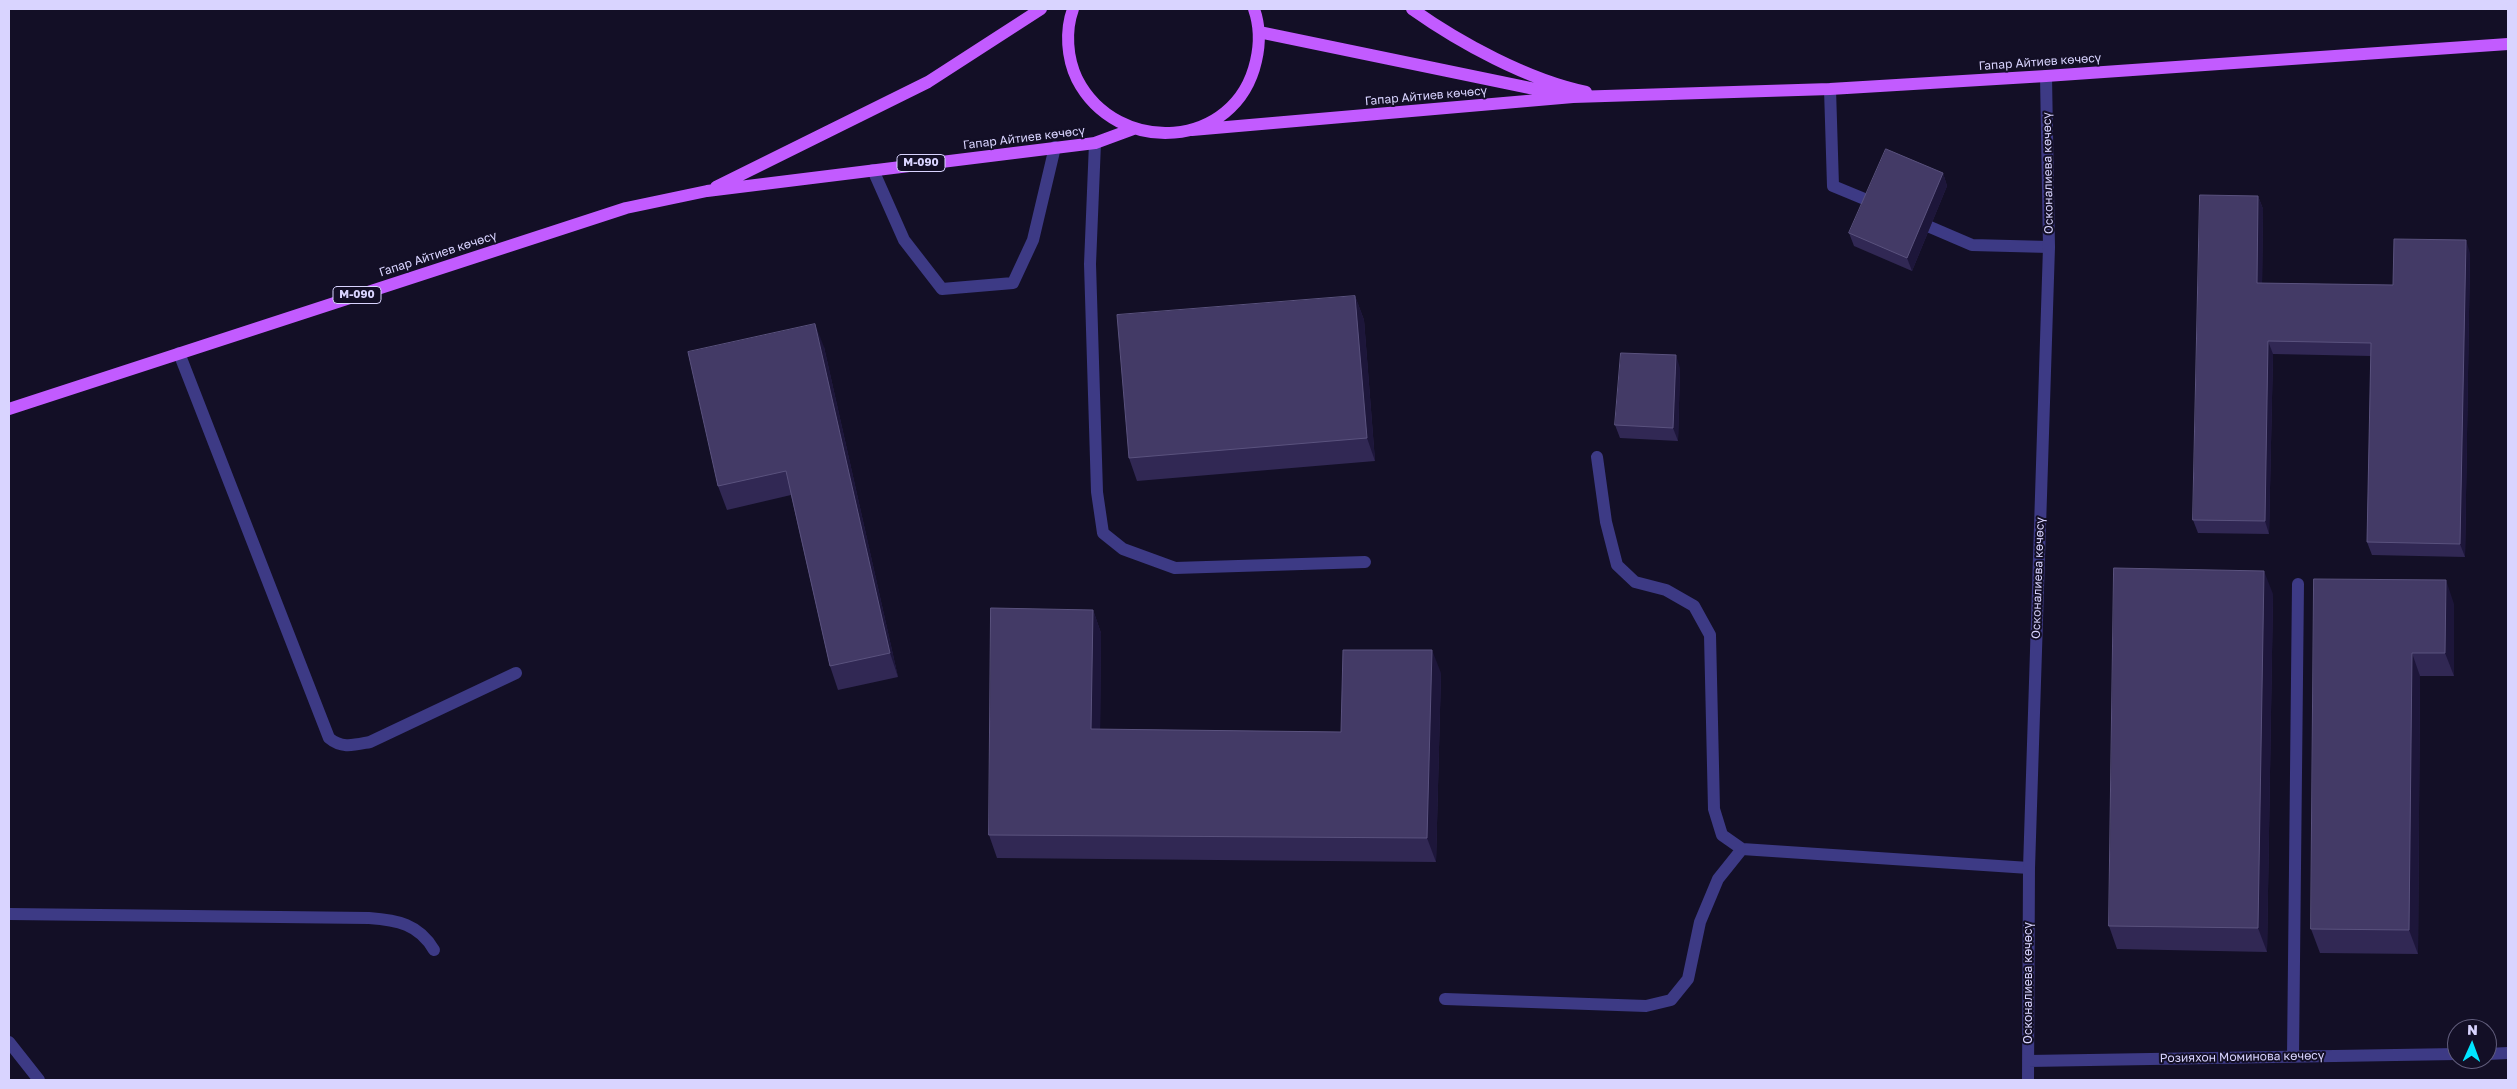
<!DOCTYPE html>
<html>
<head>
<meta charset="utf-8">
<style>
	body { margin:0 }
	#map { position:relative; width:2517px; height:1089px; overflow:hidden; background:#130f26; font-family:"Golos Text",sans-serif }
	canvas { display:block }
	.frame { position:absolute; inset:0; border:10px solid #d9d4ff; pointer-events:none }
	.north { position:absolute; left:2447px; top:1019px; width:50px; height:50px; box-sizing:border-box; background:#130f26; border:1px solid #625e7d; border-radius:50%; rotate:2deg; font-size:14px; font-weight:700; line-height:20px; text-align:center; color:#d9d4ff }
	.north::after { content:''; display:block; margin:auto; width:18px; height:22px; background:#00e5ff; clip-path:polygon(50% 0,100% 100%,50% 72%,0 100%) }
</style>
</head>
<body>
<div id="map">
<canvas width="2517" height="1089"></canvas>
<div class="frame"></div>
<div class="north">N</div>
</div>
<script>
const ctx = document.querySelector('canvas').getContext('2d');
ctx.lineJoin = 'round';
function strokePath(path, color, width, dash) { ctx.strokeStyle = color; ctx.lineWidth = width; ctx.lineCap = dash ? 'butt' : 'round'; ctx.setLineDash(dash || []); ctx.stroke(path); }
function fill(path, color) { ctx.fillStyle = color; ctx.fill(path, 'evenodd'); }
function label(font, color, halo, rows, align = 'center') {
  ctx.font = font + ' "Golos Text",sans-serif'; ctx.lineWidth = 4; ctx.setLineDash([]); ctx.textBaseline = 'middle'; ctx.strokeStyle = halo; ctx.fillStyle = color; for (const [text, x, y, turn = 0] of rows) {
    ctx.save(); ctx.translate(x, y); ctx.rotate((+turn || 0) * Math.PI / 180); ctx.textAlign = isNaN(turn) ? turn : align; if (halo) ctx.strokeText(text, 0, 0); ctx.fillText(text, 0, 0); ctx.restore();
  }
}
strokePath(new Path2D(`
	M1830,89L1833,186L1879,205
	M1095,143L1090,264L1097,492L1103,533L1123,549L1175,568L1365,562
	M873,170L904,240L942,289L1013,283L1033,240L1055,147
	M1916,221L1972,245L2049,247
	M179,353L329,738C342,749 354,745 370,742L516,673
	M1597,457L1606,522L1617,565L1635,582L1666,590L1694,606L1710,635L1714,809L1722,835L1742,849L2029,868
	M1445,999L1646,1006L1671,1000L1688,979L1700,922L1718,879L1742,849
	M2293,1056L2298,584`), '#3d3a85', 12);
strokePath(new Path2D(`
	M9,914L369,918C397,920 419,924 434,950
	M9,1042L39,1080`), '#3d3a85', 12);
strokePath(new Path2D(`
	M2487,1054L2508,1053
	M2028,1061L2457,1054
	M2028,1080L2029,868L2049,247L2046,76`), '#3d3a85', 12);
strokePath(new Path2D(`
	M1073,9C1065,31 1067,58 1077,79C1117,157 1236,150 1256,61C1260,44 1260,26 1254,9
	M1412,9C1460,43 1528,80 1586,92
	M1259,32L1559,94
	M1192,130L1573,97L1830,89L2046,76L2508,44
	M716,187L928,82L1041,9
	M9,409L626,208L707,191L1095,143L1133,129`), '#c25bff', 12);
fill(new Path2D(`
	M1943,173L1947,186L1912,271L1854,246L1849,233Z
	M2258,196L2263,209L2262,283L2393,285L2470,253L2465,557L2372,555L2367,542L2371,356L2273,354L2269,534L2198,533L2193,520Z
	M1355,296L1364,320L1375,461L1137,481L1129,458Z
	M824,347L898,677L838,690L830,666L791,495L727,510L718,486Z
	M1680,368L1678,441L1620,438L1615,425Z
	M2314,579L2454,604V676H2420L2418,954L2320,953L2311,929Z
	M2273,594L2267,952L2117,949L2109,926Z
	M1093,610L1101,633L1100,729L1341,732L1441,673L1436,862L997,858L989,835Z`), '#312854');
fill(new Path2D(`
	M1943,173L1947,186L1912,271L1907,258Z
	M2258,196L2263,209L2262,296L2257,283Z
	M2466,240L2470,253L2465,557L2460,544Z
	M1355,296L1364,320L1375,461L1367,438Z
	M815,324L824,347L898,677L890,653Z
	M2268,341L2273,354L2269,534L2265,521Z
	M1676,355L1680,368L1678,441L1673,428Z
	M2264,571L2273,594L2267,952L2258,928Z
	M2446,580L2454,604V676L2445,653Z
	M1093,610L1101,633L1100,752L1091,729Z
	M1432,650L1441,673L1436,862L1427,838Z
	M2412,653L2420,676L2418,954L2409,930Z`), '#1d163a');
const building = new Path2D(`
	M1886,149L1943,173L1907,258L1849,233Z
	M2200,195L2258,196L2257,283L2393,285L2394,239L2466,240L2460,544L2367,542L2371,343L2268,341L2265,521L2193,520Z
	M1355,296L1367,438L1129,458L1117,315Z
	M815,324L890,653L830,666L786,471L718,486L688,352Z
	M1621,353L1676,355L1673,428L1615,425Z
	M2114,568L2264,571L2258,928L2109,926Z
	M2314,579L2446,580L2445,653H2412L2409,930L2311,929Z
	M991,608L1093,610L1091,729L1341,732L1343,650H1432L1427,838L989,835Z`);
fill(building, '#433a66');
strokePath(building, '#5a527e', 1);
for (const [x, y, w] of [
	[921,163,48],
	[357,295,48]
]) { const box = new Path2D(); box.roundRect(x - w / 2, y - 8.5, w, 17, 4); ctx.fillStyle = '#130f26'; ctx.fill(box); strokePath(box, '#d9d4ff', 1); }
label('bold 11px', '#d9d4ff', null, [
	["М-090",921,163],
	["М-090",357,295]
]);
label('12px', '#d9d4ff', '#130f26', [
	["Гапар Айтиев көчөсү",2040,62,-4],
	["Гапар Айтиев көчөсү",1426,96,-5],
	["Гапар Айтиев көчөсү",1024,138,-7],
	["Осконалиева көчөсү",2048,173,-91],
	["Гапар Айтиев көчөсү",438,254,-18],
	["Осконалиева көчөсү",2038,578,-88],
	["Осконалиева көчөсү",2028,983,-90],
	["Розияхон Моминова көчөсү",2242,1057,-1]
]);
</script>
</body>
</html>
